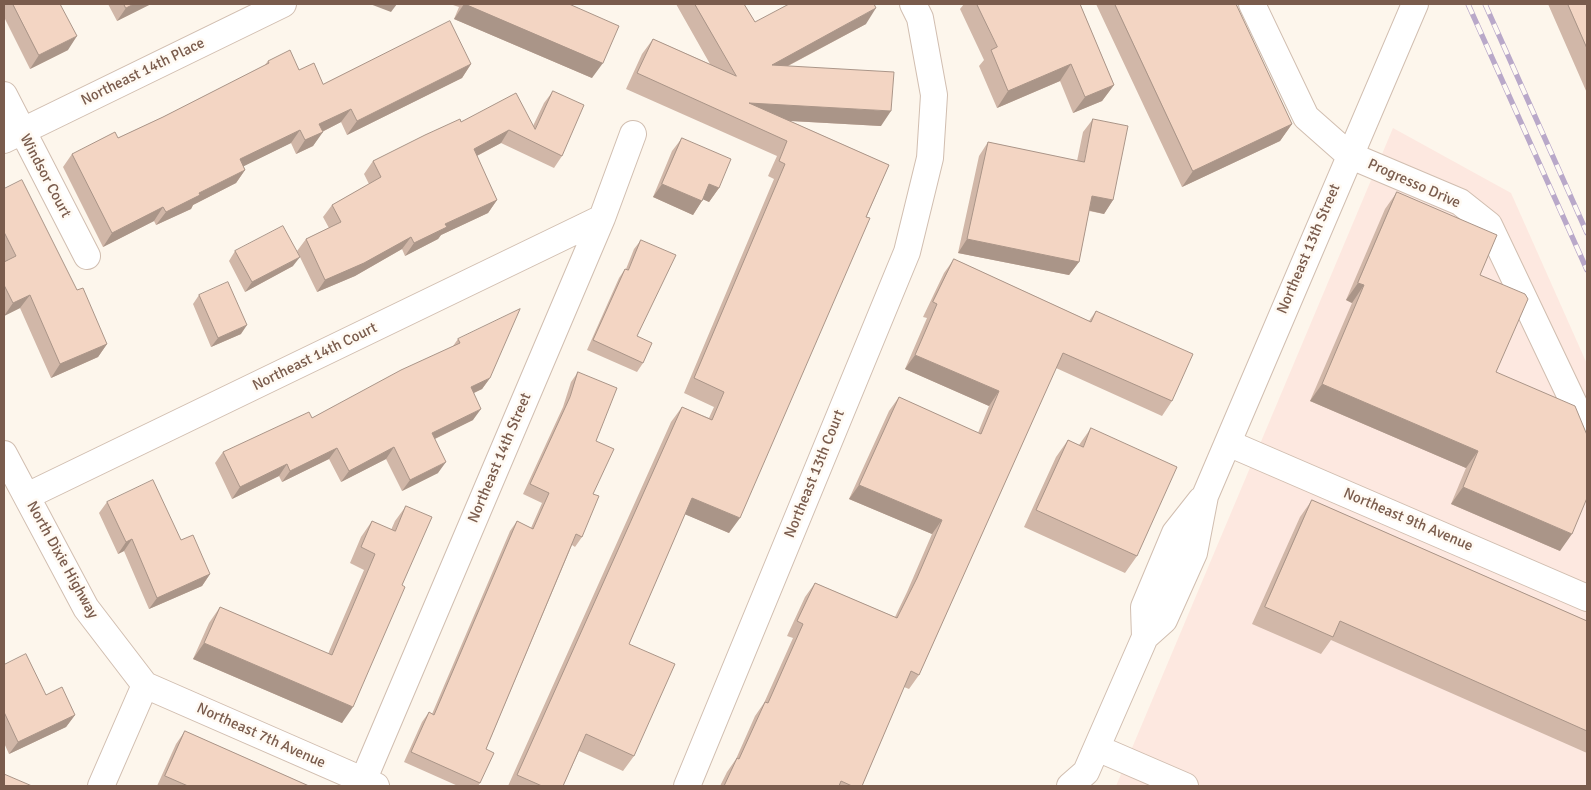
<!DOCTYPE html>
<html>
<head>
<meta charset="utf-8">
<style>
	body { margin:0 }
	#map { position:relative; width:1591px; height:790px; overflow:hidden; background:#fdf6ec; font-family:Signika,sans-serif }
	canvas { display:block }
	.frame { position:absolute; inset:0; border:5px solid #7a5c4d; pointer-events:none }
</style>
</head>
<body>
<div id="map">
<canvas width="1591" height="790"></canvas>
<div class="frame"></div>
</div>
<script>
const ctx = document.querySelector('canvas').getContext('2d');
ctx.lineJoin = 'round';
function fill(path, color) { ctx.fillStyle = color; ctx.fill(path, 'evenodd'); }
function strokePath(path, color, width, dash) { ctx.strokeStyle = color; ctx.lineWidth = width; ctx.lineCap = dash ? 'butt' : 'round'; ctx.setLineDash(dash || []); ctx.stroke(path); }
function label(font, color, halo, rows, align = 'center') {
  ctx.font = font + ' Signika,sans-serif'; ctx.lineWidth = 5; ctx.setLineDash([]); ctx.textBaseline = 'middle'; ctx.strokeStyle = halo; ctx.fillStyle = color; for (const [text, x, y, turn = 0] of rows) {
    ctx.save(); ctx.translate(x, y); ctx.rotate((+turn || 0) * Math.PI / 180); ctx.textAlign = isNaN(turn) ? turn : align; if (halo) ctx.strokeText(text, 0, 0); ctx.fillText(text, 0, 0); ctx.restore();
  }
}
fill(new Path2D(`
	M1393,128L1511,193L1587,364V786H1116Z`), '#fde8e0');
const minor = new Path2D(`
	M1252,4L1306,117L1349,155L1460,202L1489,225L1587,431
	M4,95L87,256
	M4,140L283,4
	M1228,443L1587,598
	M4,454L86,608L145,685L376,786
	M27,496L602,218
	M1145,637L1164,620L1194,553L1205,496L1415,4
	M1097,748L1185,786
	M363,781L602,218L633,134
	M101,786L145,685
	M687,786L907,252L930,158L934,95L920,18L913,4
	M1070,786L1086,772L1142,644L1145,637L1144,607L1175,533L1201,500`);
strokePath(minor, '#d1beb0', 28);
strokePath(minor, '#fff', 26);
const rail = new Path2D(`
	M1468,4L1587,270
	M1485,4L1587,233`);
strokePath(rail, '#b9a8c9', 5.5);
strokePath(rail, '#fffaf3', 4, [11]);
fill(new Path2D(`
	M4,4H60L68,50L30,69L4,17Z
	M108,4H150L149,5L117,21Z
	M450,4H569L592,78L454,19L459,7Z
	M676,4H744L755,22L866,24L788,66L881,126L790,121L889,165L729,533L685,514L629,644L634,756L623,771L579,751L563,786H508L671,422L682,407L709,418L714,407L684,393L774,179L768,176L777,156L626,89L642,54L653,39L710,64Z
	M964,4H1080L1114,85L1102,101L1073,113L1060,81L997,108L979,66L984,60L960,9Z
	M1096,4H1236L1292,124L1280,141L1182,187Z
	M1548,4H1587V93Z
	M268,61L299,70L323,84L471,64L462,78L347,135L341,122L322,132L313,146L296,154L291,143L243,166L245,170L236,183L193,205L191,209L156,225L154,221L103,247L63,167L72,154L118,138L163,117L264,66Z
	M553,91L562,156L554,168L501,143L477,156L497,200L488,213L441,235L438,239L405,256L402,249L355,276L317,292L297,251L306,239L329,228L323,217L332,205L369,184L364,174L373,161L461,122L533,126L544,103Z
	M1093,119L1113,200L1104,214L1089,211L1079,262L1069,275L958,253L979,156L988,142L1077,161L1083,132Z
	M682,138L719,188L709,202L703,199L693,215L653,197L672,151Z
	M4,189L77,290L107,344L98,357L51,378L20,308L4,316Z
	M1397,192L1480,275L1496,372L1560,551L1451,504L1466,468L1310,401L1352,303L1346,300L1385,209Z
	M641,240L637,336L643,363L637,372L587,350L619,278L625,269H626L634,249Z
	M235,251L293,266L245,292L229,261Z
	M954,259L1089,321L1096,311L1172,401L1162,416L1056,368L919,675L909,689L904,687L862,786H720L727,772L736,759L755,716L764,703L793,638L787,636L805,597L815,583L895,617L907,592L932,534L849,499L889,411L899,397L978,433L989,406L905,369L927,318L923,317L944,273Z
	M199,295L241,334L211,347L193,304Z
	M458,339L490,378L482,389L474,393L473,420L435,439L438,473L402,491L386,459L341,482L329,459L282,482L279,476L232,499L215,463L223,452L312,418L453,346Z
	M578,372L596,441L593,494L582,537L575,547L572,545L486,749L480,783L478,786H458L404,762L422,722L429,712L432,714L510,531L517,521L531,528L542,503L523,494L563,407L571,382Z
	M1091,428L1137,556L1125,573L1024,527L1056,457L1068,440L1079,445Z
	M1312,500L1587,621V753L1331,640L1321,654L1252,624L1300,517Z
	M107,502L210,574L202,586L149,609L124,551L118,554L99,513Z
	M406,506L402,585L342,723L193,659L209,623L220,607L328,654L364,570L350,563L361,537L372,521L391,530L395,521Z
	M4,665L75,715L66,727L9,754L4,743Z
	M185,731L309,786H157L176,744Z`), '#d1b7a8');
fill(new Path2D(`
	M134,4H150L149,5L117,21L126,8Z
	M370,4H397L391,12Z
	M464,4H465L603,63L592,78L454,19Z
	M876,8L866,24L761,80L772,65Z
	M77,36L68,50L30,69L39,55Z
	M471,64L462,78L347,135L357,121Z
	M1071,64L1060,81L997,108L1008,91Z
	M1114,85L1102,101L1073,113L1085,97Z
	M749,103L891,111L881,126L738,118Z
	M351,109L341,122L310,138L319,124Z
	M1292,124L1280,141L1182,187L1193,171Z
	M300,130L291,143L230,173L240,159Z
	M509,130L501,143L465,162L474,149Z
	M323,132L313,146L296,154L305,140Z
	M245,170L236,183L193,205L191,209L156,225L166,212L199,193Z
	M662,184L702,201L693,215L653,197Z
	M709,184L719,188L709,202L700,198Z
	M1092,196L1113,200L1104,214L1083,209Z
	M497,200L488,213L441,235L438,239L405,256L414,243L445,224Z
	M163,207L154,221L103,247L112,233Z
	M411,237L402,249L355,276L317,292L325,280Z
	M967,239L1079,262L1069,275L958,253Z
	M300,257L293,266L245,292L252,282Z
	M1358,283L1364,285L1352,303L1346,300Z
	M30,295L20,308L4,316L13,303Z
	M247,325L241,334L211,347L218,338Z
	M107,344L98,357L51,378L60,364Z
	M915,355L999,391L989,406L905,369Z
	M490,378L482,389L463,398L471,387Z
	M1322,384L1478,451L1466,468L1310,401Z
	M481,409L473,420L424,444L432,433Z
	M394,447L386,459L341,482L349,471Z
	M337,448L329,459L282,482L290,471Z
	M446,462L438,473L402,491L410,480Z
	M287,464L279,476L232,499L240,487Z
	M859,485L942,520L932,534L849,499Z
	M1463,487L1572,534L1560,551L1451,504Z
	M692,498L740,518L729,533L682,513Z
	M132,539L124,551L118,554L126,542Z
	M210,574L202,586L149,609L157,598Z
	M204,643L353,707L342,723L193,659Z
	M75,715L66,727L9,754L18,742Z`), '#aa9588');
const building = new Path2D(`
	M13,4H60L77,36L39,55Z
	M124,4H134L126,8Z
	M465,4H569L619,26L603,63Z
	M695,4H744L755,22L789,4H874L876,8L772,65L894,72L891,111L749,103L889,165L866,217L870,218L740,518L692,498L658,577L629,644L675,664L634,756L586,734L563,786H542L517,775L682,407L712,420L724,392L694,378L785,164L779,161L787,141L637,73L653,39L736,76Z
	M977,4H1080L1114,85L1085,97L1071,64L1008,91L991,50L997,47Z
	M1115,4H1236L1292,124L1193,171Z
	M1568,4H1587V48Z
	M450,21L471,64L357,121L351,109L319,124L323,132L305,140L300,130L240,159L245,170L199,193L200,195L166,212L163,207L112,233L72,154L115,132L118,138L163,117L269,63L268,61L290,50L299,70L314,63L323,84Z
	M553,91L584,105L562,156L509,130L474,149L497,200L445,224L447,227L414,243L411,237L364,263L325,280L306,239L341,222L332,205L381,177L373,161L425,135L460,119L461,122L516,93L535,129Z
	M1093,119L1128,126L1113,200L1092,196L1079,262L967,239L988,142L1084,162Z
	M682,138L731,159L719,188L709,184L702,201L662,184Z
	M22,180L77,290L83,288L107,344L60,364L30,295L13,303L4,285V262L16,256L4,232V189Z
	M1397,192L1497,235L1480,275L1525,294L1528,299L1496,372L1575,406L1587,435V498L1572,534L1463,487L1478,451L1322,384L1364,285L1358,283Z
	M283,226L300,257L252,282L235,251Z
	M641,240L676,255L637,336L652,343L643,363L593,340L625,269L628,270Z
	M954,259L1091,322L1096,311L1193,354L1172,401L1063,353L919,675L911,671L862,786H852L841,781L839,786H724L737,758L739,759L765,702L768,703L803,624L797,621L815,583L897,618L917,578L942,520L859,485L899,397L981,434L999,391L915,355L937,304L933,302Z
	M228,282L247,325L218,338L199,295Z
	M520,309L490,378L471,387L481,409L432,433L446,462L410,480L394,447L349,471L337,448L290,471L287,464L240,487L223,452L309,412L312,418L401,370L460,343L458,339Z
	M578,372L617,388L596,441L614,449L593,494L599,496L582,537L576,534L486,749L494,753L480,783L411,752L429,712L434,715L517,521L533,529L549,493L530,484L570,397Z
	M1091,428L1177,467L1137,556L1036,510L1068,440L1083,447Z
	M153,480L181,540L193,535L210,574L157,598L132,539L126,542L107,502Z
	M1312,500L1587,621V731L1340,621L1333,637L1265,607Z
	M406,506L432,517L402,585L405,587L353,707L204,643L220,607L332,655L375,554L361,547L372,521L395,531Z
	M26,654L46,695L62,687L75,715L18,742L4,712V665Z
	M185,731L309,786H188L165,776Z
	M4,774L32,786H4Z`);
fill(building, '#f3d5c3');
strokePath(building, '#aa9588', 1);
label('15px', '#7a5c4d', '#fffaf3', [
	["Northeast 14th Place",143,72,-26],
	["Windsor Court",45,176,62],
	["Progresso Drive",1414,184,24],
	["Northeast 13th Street",1309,249,-67],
	["Northeast 14th Court",315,357,-26],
	["Northeast 14th Street",500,458,-67],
	["Northeast 13th Court",815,474,-68],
	["Northeast 9th Avenue",1408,520,23],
	["North Dixie Highway",62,560,61],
	["Northeast 7th Avenue",261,736,24]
]);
</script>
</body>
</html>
